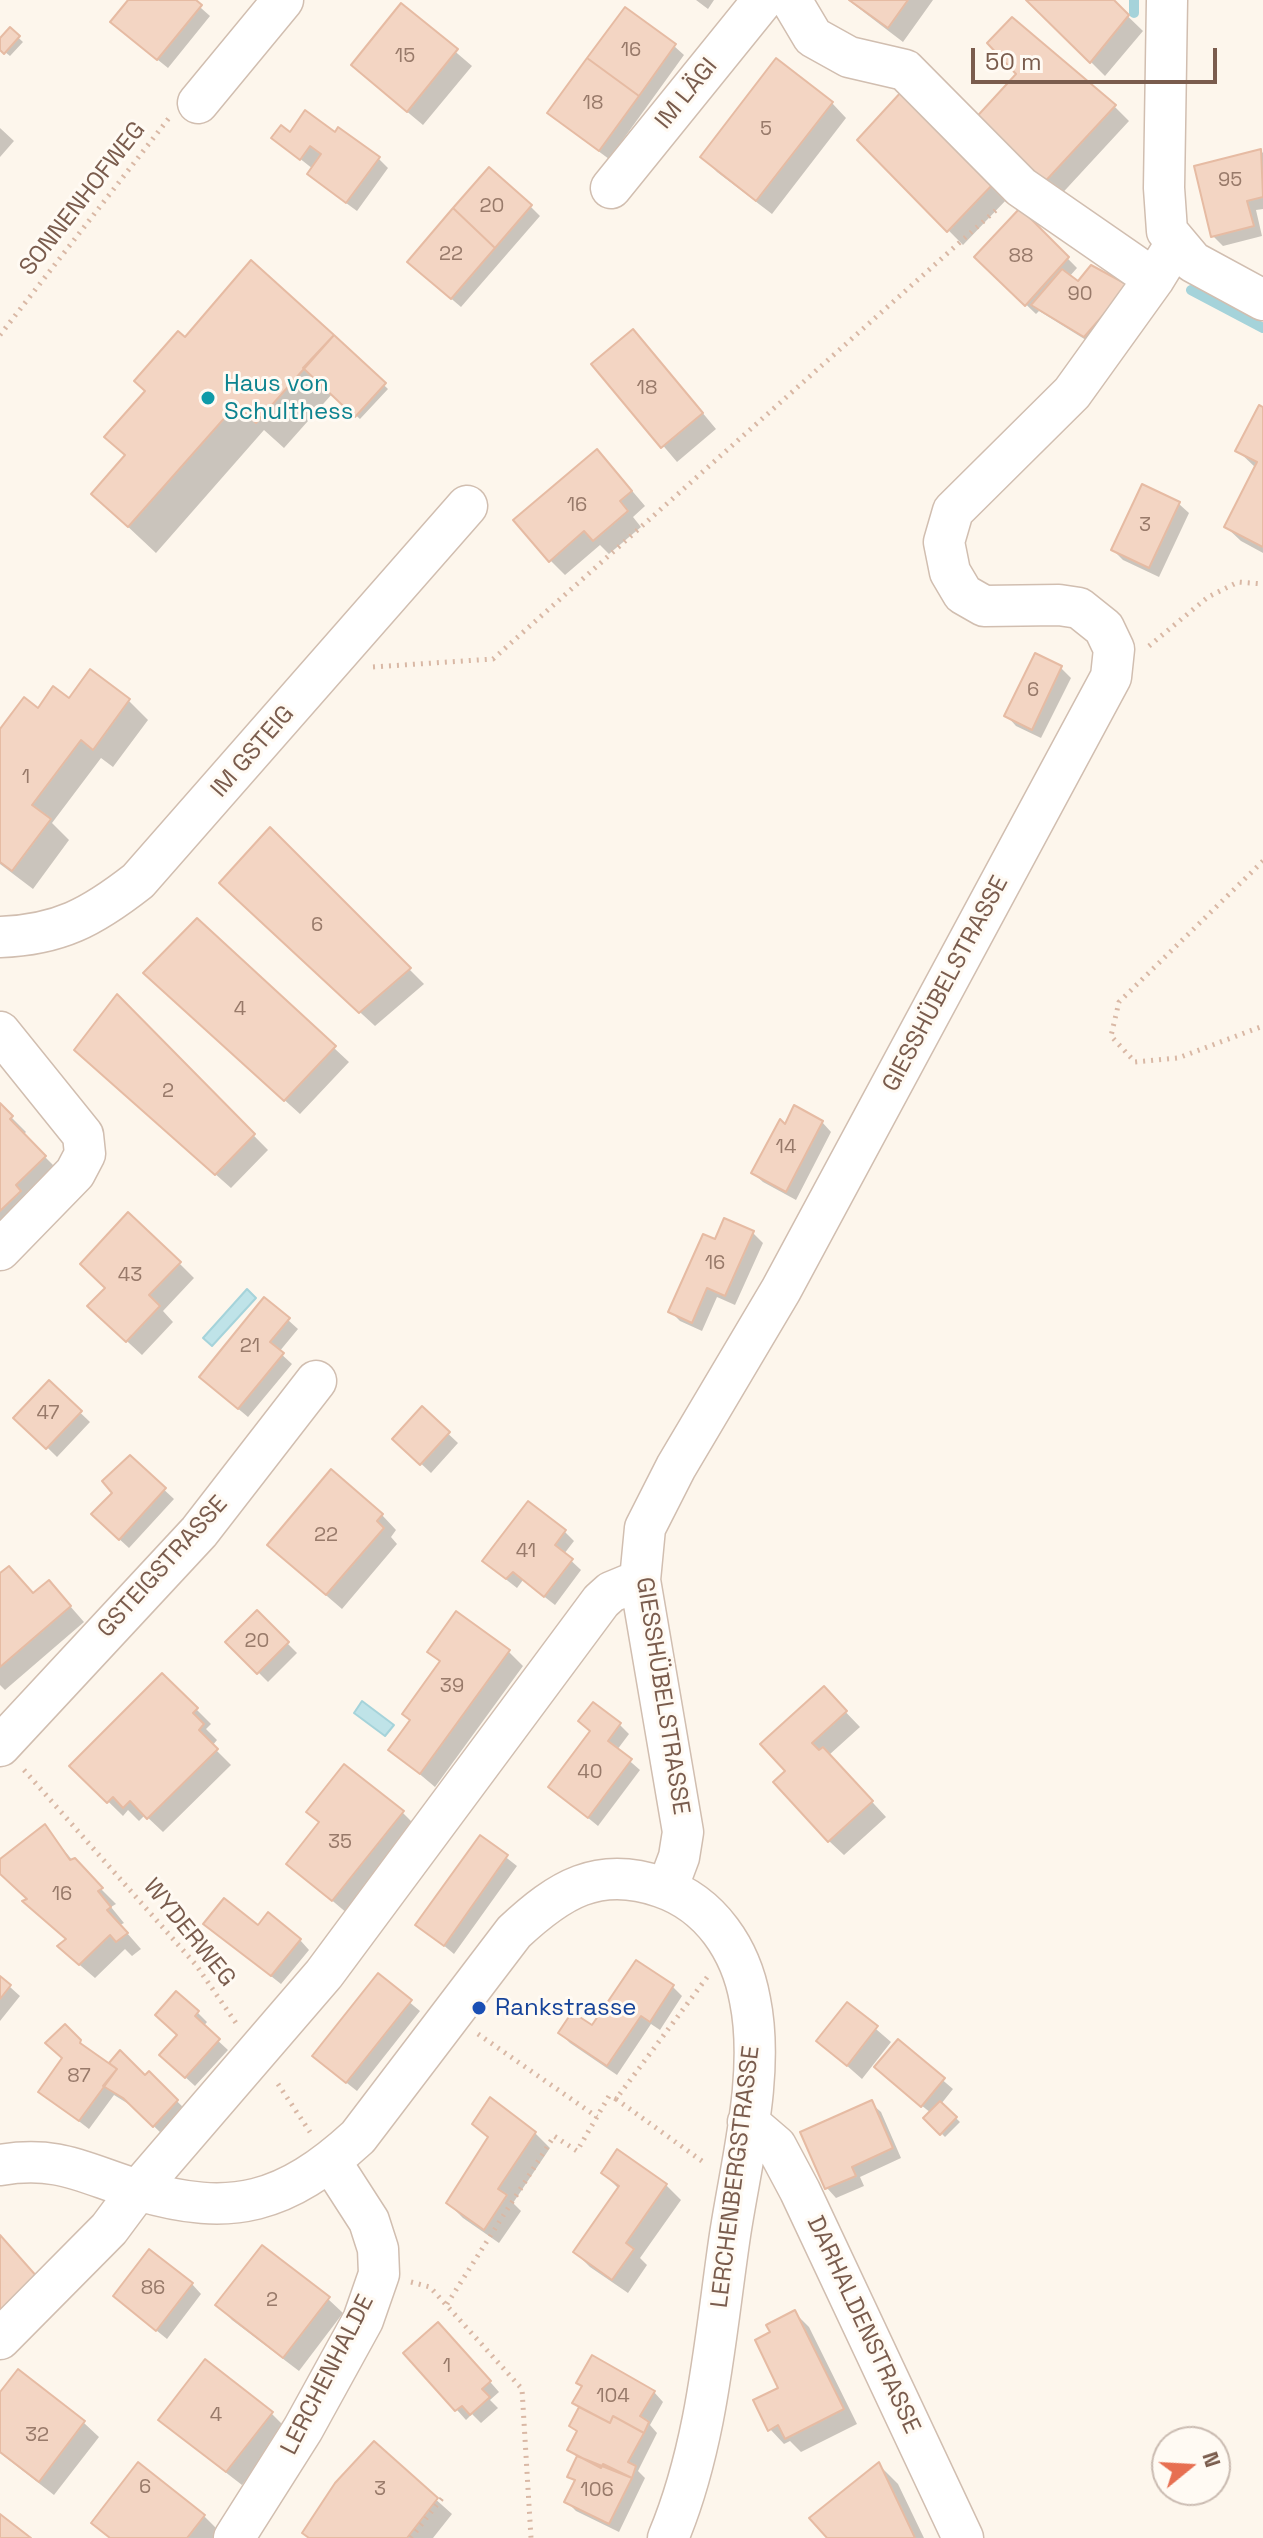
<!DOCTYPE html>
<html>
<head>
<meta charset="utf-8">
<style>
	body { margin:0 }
	#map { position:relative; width:1263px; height:2538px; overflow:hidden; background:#fdf6ec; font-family:"Space Grotesk",sans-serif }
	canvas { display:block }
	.north { position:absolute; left:1151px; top:2426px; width:80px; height:80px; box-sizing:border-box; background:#fffaf3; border:2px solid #cabbb1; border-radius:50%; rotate:72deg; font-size:22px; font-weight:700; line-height:32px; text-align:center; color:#7a5c4d }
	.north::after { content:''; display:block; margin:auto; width:28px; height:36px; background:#e76f51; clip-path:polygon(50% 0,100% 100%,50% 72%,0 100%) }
	.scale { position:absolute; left:971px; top:48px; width:246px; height:36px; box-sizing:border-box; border:4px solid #7a5c4d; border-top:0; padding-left:10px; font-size:24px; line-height:28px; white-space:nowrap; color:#7a5c4d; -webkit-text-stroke:6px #fffaf3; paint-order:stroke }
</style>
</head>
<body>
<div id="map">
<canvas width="1263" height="2538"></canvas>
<div class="north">N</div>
<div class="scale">50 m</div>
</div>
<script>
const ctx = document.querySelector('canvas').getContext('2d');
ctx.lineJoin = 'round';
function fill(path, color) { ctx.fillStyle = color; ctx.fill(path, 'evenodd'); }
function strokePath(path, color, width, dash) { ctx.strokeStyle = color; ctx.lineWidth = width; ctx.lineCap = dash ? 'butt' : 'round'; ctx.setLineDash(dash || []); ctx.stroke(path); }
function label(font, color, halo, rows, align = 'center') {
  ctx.font = font + ' "Space Grotesk",sans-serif'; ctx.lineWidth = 6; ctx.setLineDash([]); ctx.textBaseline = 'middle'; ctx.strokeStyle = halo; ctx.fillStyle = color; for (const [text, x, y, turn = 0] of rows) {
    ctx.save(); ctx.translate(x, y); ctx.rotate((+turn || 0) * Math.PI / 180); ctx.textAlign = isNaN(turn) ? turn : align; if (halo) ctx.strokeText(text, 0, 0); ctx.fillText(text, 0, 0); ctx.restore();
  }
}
const water = new Path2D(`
	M247,1289L256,1298L212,1346L203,1338Z
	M362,1701L394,1725L385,1736L354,1713Z`);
fill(water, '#bfe3e8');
strokePath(water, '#a5d3da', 2);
fill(new Path2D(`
	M130,0H192L210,16L168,68L122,31Z
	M696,0H714L708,9Z
	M848,0H933L903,42Z
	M1029,0H1111L1143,31L1105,76Z
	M402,6L472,66L423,125L368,79Z
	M10,30L23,42L10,56L0,48V41Z
	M674,46L684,55L609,159L559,122Z
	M902,94L1008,198L963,245L859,140Z
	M832,103L846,118L772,214L717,172L703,157Z
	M1114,106L1129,121L1056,200L988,138Z
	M0,128L14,141L0,157Z
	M335,134L379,159L388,168L357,211L320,184L310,174L313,169L274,138L290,135Z
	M1261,151L1263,153V209L1256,210L1262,236L1223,246L1213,236Z
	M530,206L540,216L461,307L419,271Z
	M1020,210L1077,268L1069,277L1079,284L1125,286L1094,345L1039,311L1036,314L976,257Z
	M332,336L388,389L360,419L332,394L284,448L264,430L156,553L93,494L126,456L147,391Z
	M647,346L716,429L677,462L594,364Z
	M1263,409V553L1241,541L1226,527L1256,468L1238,451Z
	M611,466L645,506L633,517L641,527L609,554L600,545L565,575L550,560Z
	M1179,504L1189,513L1159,577L1123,560L1113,550Z
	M1036,655L1061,668L1071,678L1041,738L1016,726L1007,716Z
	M91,672L129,701L148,720L113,767L101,758L52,823L69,840L33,889L0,864V732L38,710L69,701Z
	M270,830L424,984L375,1026L236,898Z
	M160,988L334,1048L349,1062L300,1114Z
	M117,997L268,1150L231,1188L91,1064Z
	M0,1106L26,1132L23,1135L60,1172L0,1236Z
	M822,1122L831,1132L796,1200L763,1182L753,1173L785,1127Z
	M753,1233L763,1243L735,1305L717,1297L702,1331L680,1321L671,1312L716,1242Z
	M179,1263L194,1278L163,1311L173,1322L142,1355L105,1321Z
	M288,1320L298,1329L279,1352L292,1364L248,1417L211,1386Z
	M49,1383L90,1422L57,1457L16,1417Z
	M422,1409L458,1443L431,1473L395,1439Z
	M130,1458L174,1499L129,1548L103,1524Z
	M382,1515L396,1530L391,1537L397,1544L342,1609L284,1559Z
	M565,1532L574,1541L564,1554L581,1570L555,1605L523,1580L517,1588L494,1570Z
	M0,1576L34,1595L49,1582L84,1622L5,1690L0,1685Z
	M257,1613L297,1653L268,1682L228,1642Z
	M430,1651L509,1652L523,1666L435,1787L391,1750L412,1721L441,1663Z
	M162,1675L211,1724L206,1729L217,1740L212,1746L231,1765L163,1832L145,1815L139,1821L128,1810L123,1816L72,1766Z
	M838,1704L860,1727L829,1755L886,1817L844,1855L829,1841L788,1772Z
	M620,1725L629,1734L617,1750L640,1770L598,1826L550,1787Z
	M402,1812L417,1827L348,1914L289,1864L321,1824Z
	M45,1827L73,1861L116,1904L111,1907L124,1923L120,1925L141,1949L132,1956L125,1949L95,1978L74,1960L68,1940L0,1872V1862Z
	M480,1837L517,1866L454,1954L418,1924Z
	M205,1924L300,1940L309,1950L281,1984Z
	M378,1976L420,2011L357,2091L324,2065Z
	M0,1978L20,1996L0,2021Z
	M673,1987L682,1996L660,2030L651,2024L617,2075L570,2043L560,2033L593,2028Z
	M848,2005L891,2042L862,2079L819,2041Z
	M198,2013L207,2022L203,2027L228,2050L195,2086L161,2055Z
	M65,2027L89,2052L109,2066L120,2053L145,2078L149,2074L186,2110L163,2135L135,2108L114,2095L89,2129L41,2092L64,2058Z
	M898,2042L953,2089L941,2104L960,2122L945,2137L926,2118L931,2113L886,2077Z
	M871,2103L881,2112L901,2158L860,2177L864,2186L836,2198L827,2188Z
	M474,2123L535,2133L550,2148L513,2203L521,2211L499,2243L463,2218L448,2203L489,2138Z
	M603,2173L666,2185L681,2200L640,2258L647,2265L628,2293L590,2267L575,2252L619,2189Z
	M192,2284L201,2294L167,2339L125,2305Z
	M328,2299L343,2313L299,2371L232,2320L218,2305Z
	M795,2313L809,2327L857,2424L801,2452L790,2441L784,2444L770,2429L781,2389L773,2333Z
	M448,2334L499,2392L490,2400L498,2408L481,2423L472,2414L466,2420L406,2353Z
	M18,2371L84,2423L99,2437L54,2495L0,2453V2395Z
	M654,2392L663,2402L650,2425L657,2433L638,2471L645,2478L619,2532L576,2511L567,2502L576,2483L570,2476L578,2458L569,2449L578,2433L571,2426L580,2408L575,2402Z
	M271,2413L286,2428L242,2485L176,2434L161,2419Z
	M374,2444L452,2514L433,2538H310Z
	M879,2465L898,2484L924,2538H830Z
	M204,2516L219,2531L213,2538H109L94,2523Z`), '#0003');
strokePath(new Path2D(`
	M1134,0V13
	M1191,290L1263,328`), '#a5d3da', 10);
const building = new Path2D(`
	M128,0H196L202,5L157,60L110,22Z
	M849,0H908L888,28Z
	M1026,0H1114L1129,15L1090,63Z
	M401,3L458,49L407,112L351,65Z
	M625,7L676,44L639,96L587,58Z
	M1012,17L1116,105L1040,187L971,123L1016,74L987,43Z
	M10,27L20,36L4,54L0,50V38Z
	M587,58L639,96L599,151L547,113Z
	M776,58L833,102L756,201L700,157Z
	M902,91L995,182L947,232L857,140Z
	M305,110L335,132L338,127L380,157L346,203L307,174L321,154L310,146L300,160L271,138L281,125L290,132Z
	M1261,149L1263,197L1247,201L1254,226L1211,237L1194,166Z
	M489,167L532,205L495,248L453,208Z
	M453,208L495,248L451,299L407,262Z
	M1020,208L1069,257L1025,306L974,257Z
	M251,260L334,335L256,423L236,405L128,527L91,494L125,455L104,437L145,391L134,381L178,331L185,337Z
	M1091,265L1126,284L1108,316L1105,313L1084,337L1031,305L1062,269L1078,281Z
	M633,329L703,413L661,448L591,364Z
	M334,335L386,383L355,417L303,368Z
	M1259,405L1263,407V547L1224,527L1257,462L1235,451Z
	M597,449L632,491L620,501L628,511L593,541L584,531L549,562L513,520Z
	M1142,484L1180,502L1149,568L1111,550Z
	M1035,653L1062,666L1032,730L1004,716Z
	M90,669L130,699L93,750L81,740L32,805L51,819L12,871L0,862V729L24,697L38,708L53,686L69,698Z
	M270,827L411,968L359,1013L219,883Z
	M197,918L336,1046L284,1101L143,973Z
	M117,994L255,1134L215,1175L74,1050Z
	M0,1103L13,1116L10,1119L46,1156L16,1185L21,1191L0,1211Z
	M794,1105L823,1121L786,1192L751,1173L780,1119L785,1124Z
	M128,1212L181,1262L149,1295L160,1306L126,1342L87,1306L105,1288L80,1264Z
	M724,1218L754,1231L725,1296L707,1288L692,1323L668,1312L703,1234L715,1239Z
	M264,1297L290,1318L270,1342L284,1353L238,1409L199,1377Z
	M49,1380L82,1411L46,1449L13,1418Z
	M422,1406L450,1432L420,1465L392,1439Z
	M130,1455L166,1488L119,1540L91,1514L112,1493L102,1481Z
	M331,1469L383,1514L377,1521L384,1528L326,1595L267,1545Z
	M528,1501L566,1530L555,1545L573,1559L544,1597L513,1572L506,1579L482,1561Z
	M9,1566L33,1593L49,1580L71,1606L0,1667V1573Z
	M257,1610L289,1642L257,1674L225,1642Z
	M456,1611L510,1650L420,1774L388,1750L410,1720L402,1714L440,1661L427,1652Z
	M162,1673L198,1708L193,1713L204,1724L199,1730L218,1749L147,1819L130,1801L123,1808L113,1797L107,1803L69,1766Z
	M824,1686L847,1711L812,1743L819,1750L823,1747L873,1801L828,1842L773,1782L785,1771L760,1744Z
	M593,1702L621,1723L608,1741L632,1759L588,1818L548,1787L590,1731L578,1721Z
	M344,1764L404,1811L332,1901L286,1864L319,1822L306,1812Z
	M45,1824L70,1860L75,1858L103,1888L98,1891L111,1907L107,1910L128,1933L116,1942L110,1935L79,1965L57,1946L66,1939L22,1901L27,1899L0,1874V1859Z
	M480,1835L508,1855L444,1946L415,1925Z
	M224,1898L258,1925L268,1912L301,1939L271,1976L203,1924Z
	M636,1960L674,1985L650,2022L641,2016L607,2066L558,2033L572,2012L592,2025Z
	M378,1973L412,2000L346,2083L312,2056Z
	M0,1976L11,1985L0,1999Z
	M176,1991L199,2011L195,2016L220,2039L185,2078L159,2055L177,2035L155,2015Z
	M847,2002L878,2026L847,2066L816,2041Z
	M65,2024L81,2040L80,2043L117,2069L79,2121L38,2092L62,2058L45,2043Z
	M898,2039L945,2078L921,2107L874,2067Z
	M120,2050L145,2075L149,2071L178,2100L153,2127L123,2098L103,2086L117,2069L109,2063Z
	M490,2097L536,2132L498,2189L507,2195L484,2230L446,2203L488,2137L472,2124Z
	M872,2100L893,2148L852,2167L856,2176L825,2189L800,2132Z
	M940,2101L957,2117L940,2135L923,2118Z
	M617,2149L667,2184L626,2243L634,2249L612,2280L573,2252L619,2186L601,2173Z
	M0,2235L46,2287L0,2328Z
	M262,2245L330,2297L283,2358L215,2305Z
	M149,2249L193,2283L156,2331L113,2296Z
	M795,2310L844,2409L785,2439L778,2425L768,2431L753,2400L778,2388L755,2340L770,2332L766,2325Z
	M438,2322L491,2381L482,2389L490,2397L470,2415L462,2406L455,2411L403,2353Z
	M592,2355L655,2391L640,2416L649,2422L644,2433L613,2416L610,2423L572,2403L582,2386L576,2383Z
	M205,2359L273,2412L226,2472L158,2420Z
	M18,2369L85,2421L39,2482L0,2452V2392Z
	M579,2407L610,2423L613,2416L644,2433L628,2462L636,2466L632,2478L603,2464L601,2468L567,2450L577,2431L569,2426Z
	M374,2441L438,2498L407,2538H309L302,2533L335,2483Z
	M577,2456L632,2478L609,2524L564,2502L575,2480L567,2477Z
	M138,2462L205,2515L187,2538H110L91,2523Z
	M879,2462L915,2538H827L809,2518Z
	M0,2514L31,2538H0Z`);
fill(building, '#f3d5c3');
strokePath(building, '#e6bba3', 2);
const minor = new Path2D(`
	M791,0L813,37L849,57L905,70L1021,187L1154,279
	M1167,0L1164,188L1167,231L1193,262L1263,300
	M198,103L283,0
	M611,188L763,0
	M0,937C59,935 92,917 138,881L467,506
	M0,1032L83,1135L85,1154L75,1173L0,1250
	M0,1746L199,1532L316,1381
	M667,1889L679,1857L683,1832L640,1580L645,1528L676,1467L781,1290L1111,677L1114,649L1104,628L1079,608L1059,605L984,606L963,594L950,572L944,542L953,511L1072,393L1154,279L1176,243
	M748,2122L776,2146L800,2191L963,2538
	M0,2165C59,2155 85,2174 138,2190C232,2218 286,2203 358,2137L514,1932C559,1890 598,1865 661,1887C711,1904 741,1950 750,2000C765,2074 741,2162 730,2235C715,2336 708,2443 668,2538
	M0,2339L109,2229L138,2190L324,1974L601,1601L611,1592L640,1580
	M234,2538L303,2429L363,2320L379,2274L378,2249L369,2221L331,2162`);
strokePath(minor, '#d1beb0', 43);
strokePath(new Path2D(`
	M0,335L169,118
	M1149,646L1208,597L1238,582L1263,584
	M373,667L493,659L996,210
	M1263,861L1119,1002L1111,1036L1135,1062L1178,1058L1263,1026
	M24,1770L196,1965L236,2023
	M478,2034L597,2117
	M278,2084L310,2132
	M616,2099L706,2164
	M411,2282L430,2287L522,2389L531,2538
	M447,2304L554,2136L577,2151L609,2096L616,2099L708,1976
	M411,2538L443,2497`), '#d9b8a5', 5, [2, 6]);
strokePath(minor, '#fff', 40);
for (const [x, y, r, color] of [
	[208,398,8,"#0f9aa8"],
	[479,2008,8,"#1a4fb4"]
]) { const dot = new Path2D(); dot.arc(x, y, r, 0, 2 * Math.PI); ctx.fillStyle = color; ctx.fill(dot); strokePath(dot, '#fffaf3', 3); }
label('20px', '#987a6a', null, [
	["16",631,51],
	["15",405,57],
	["18",593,104],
	["5",766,130],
	["95",1230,181],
	["20",492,207],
	["22",451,255],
	["88",1021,257],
	["90",1080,295],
	["18",647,389],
	["16",577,506],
	["3",1145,526],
	["6",1033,691],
	["1",26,778],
	["6",317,926],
	["4",240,1010],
	["2",168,1092],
	["14",786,1148],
	["16",715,1264],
	["43",130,1276],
	["21",250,1347],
	["47",48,1414],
	["22",326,1536],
	["41",526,1552],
	["20",257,1642],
	["39",452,1687],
	["40",590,1773],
	["35",340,1843],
	["16",62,1895],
	["87",79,2077],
	["86",153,2289],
	["2",272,2301],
	["1",447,2367],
	["104",613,2397],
	["4",216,2416],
	["32",37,2436],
	["6",145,2488],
	["3",380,2490],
	["106",597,2491]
]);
label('24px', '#7a5c4d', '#fffaf3', [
	["IM LÄGI",687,94,-51],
	["SONNENHOFWEG",83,199,-52],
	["IM GSTEIG",253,752,-49],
	["GIESSHÜBELSTRASSE",946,984,-62],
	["GSTEIGSTRASSE",163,1567,-48],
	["GIESSHÜBELSTRASSE",662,1696,81],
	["WYDERWEG",189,1933,51],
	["LERCHENBERGSTRASSE",736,2177,-83],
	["DARHALDENSTRASSE",863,2325,65],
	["LERCHENHALDE",328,2375,-63]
]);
label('24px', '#0d838f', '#fffaf3', [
	["Haus von",224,384],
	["Schulthess",224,412]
], 'left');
label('24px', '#164399', '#fffaf3', [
	["Rankstrasse",495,2008]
], 'left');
</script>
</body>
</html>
